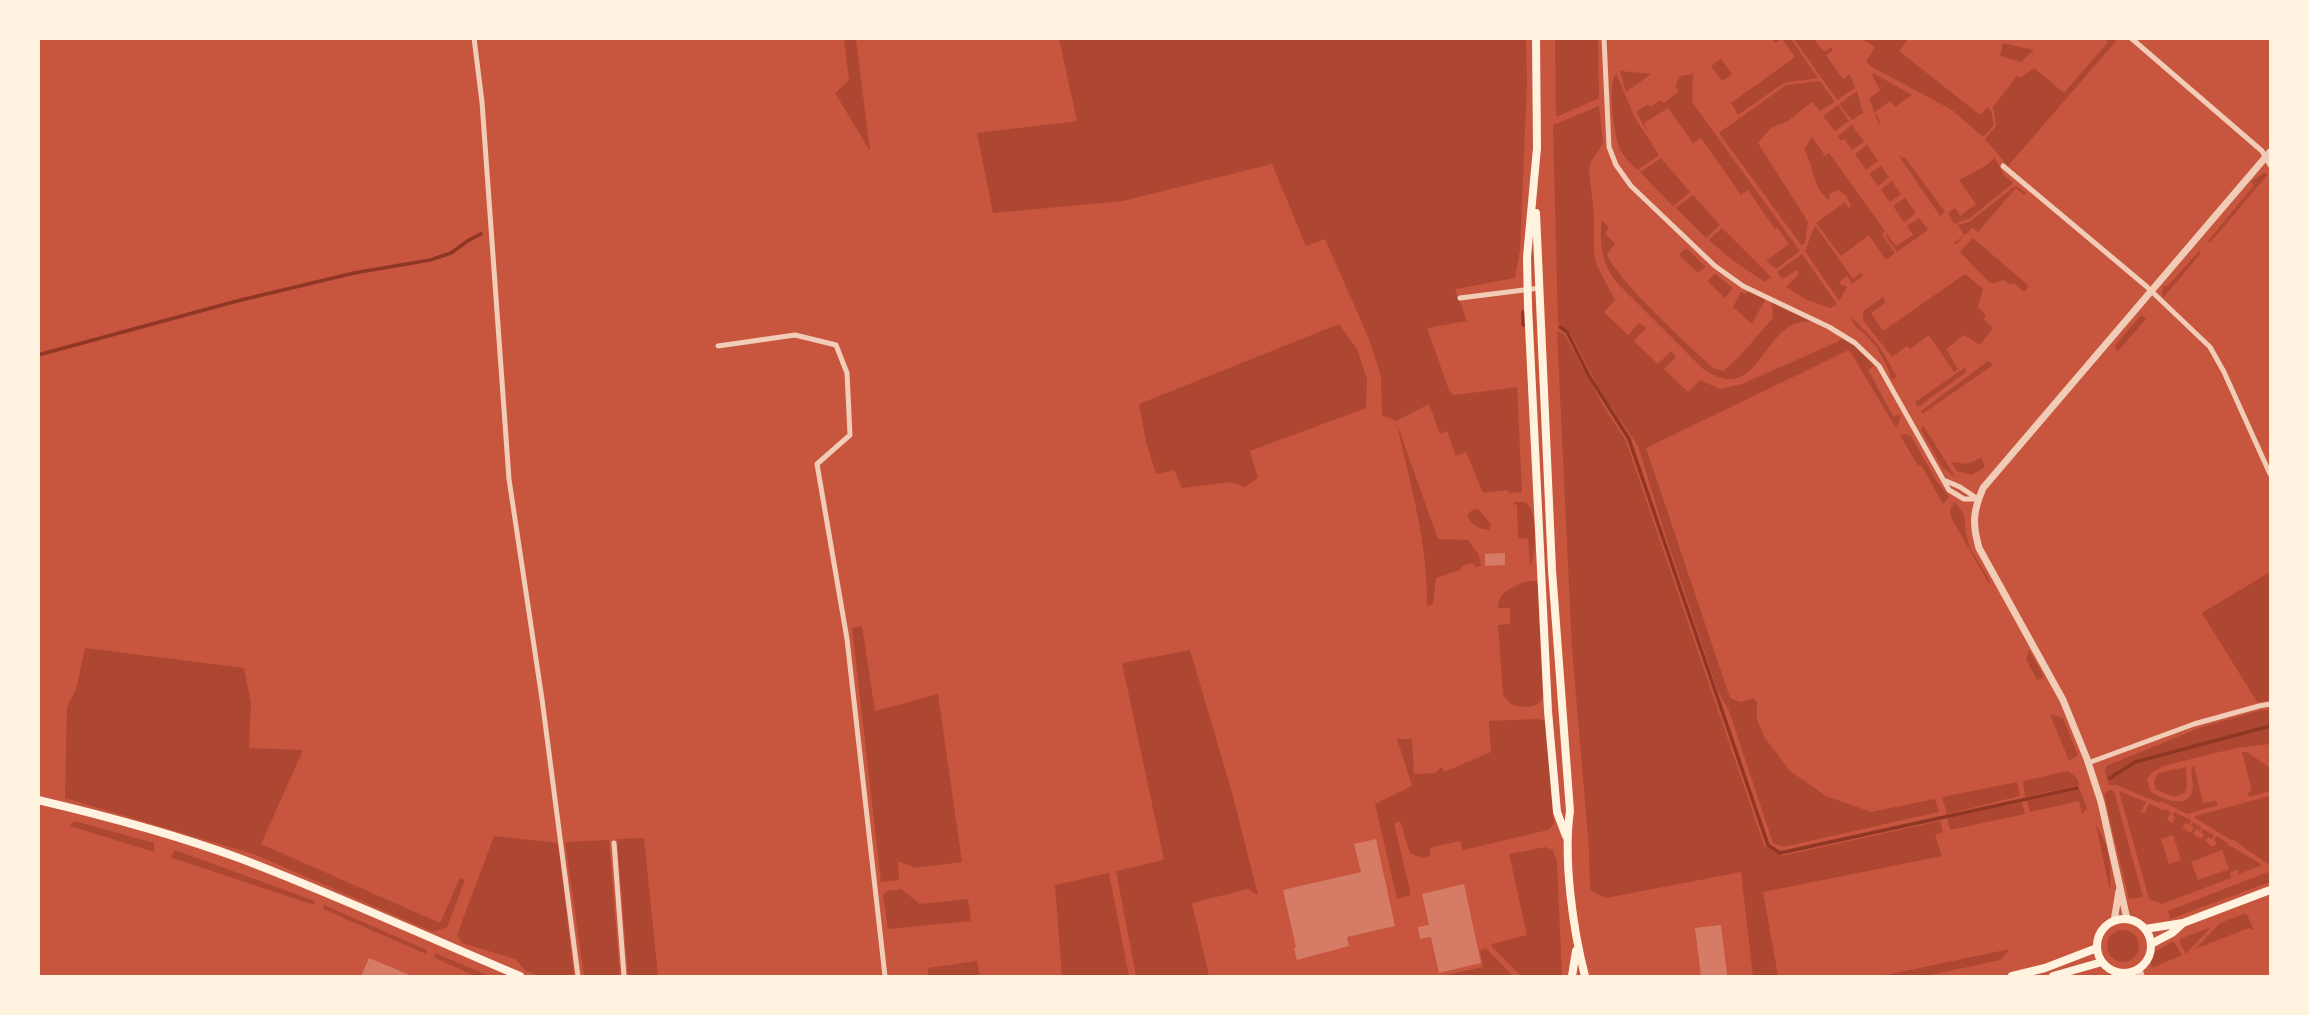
<!DOCTYPE html>
<html>
<head>
<meta charset="utf-8">
<style>
	body { margin:0 }
	#map { position:relative; width:2309px; height:1015px; overflow:hidden; background:#c8553d; font-family:Signika,sans-serif }
	canvas { display:block }
	.frame { position:absolute; inset:0; border:40px solid #fff3e0; pointer-events:none }
</style>
</head>
<body>
<div id="map">
<canvas width="2309" height="1015"></canvas>
<div class="frame"></div>
</div>
<script>
const ctx = document.querySelector('canvas').getContext('2d');
ctx.lineJoin = 'round';
function fill(path, color) { ctx.fillStyle = color; ctx.fill(path, 'evenodd'); }
function strokePath(path, color, width, dash) { ctx.strokeStyle = color; ctx.lineWidth = width; ctx.lineCap = dash ? 'butt' : 'round'; ctx.setLineDash(dash || []); ctx.stroke(path); }
fill(new Path2D(`
	M844,39H856L870,151L835,93L849,80Z
	M1059,39H1526L1527,83L1520,250L1515,278L1455,289L1467,321L1427,328L1450,393L1455,395L1517,387L1522,492L1509,493L1508,490L1483,493L1466,452L1456,456L1447,431L1440,434L1429,404L1396,421L1438,539L1468,540L1479,555L1481,566L1476,567L1472,563L1462,566V569L1436,578L1433,604L1427,606C1428,543 1410,483 1396,421L1382,415L1381,376L1369,339L1325,239L1306,246L1272,164L1123,201L993,213L977,133L1077,121Z
	M1555,39H1598L1599,98L1556,117Z
	M1772,39H1791L1818,78L1784,83L1738,115L1731,103L1795,57L1782,39L1775,43Z
	M1794,39H1814L1824,52L1832,47L1833,50L1826,55L1843,79L1850,74L1855,88L1837,100Z
	M1862,39H1908L1899,51L1980,115L1987,107L1991,110L1994,125L1983,137L1952,110L1870,66L1866,61L1875,47Z
	M2105,39H2113L2116,41L2008,166L1985,139L1996,126L1993,107L2017,76L2020,78L2034,68L2064,93L2108,42Z
	M2003,43L2034,50L2021,62L2000,56Z
	M1721,59L1732,74L1722,81L1711,66Z
	M1620,71L1651,74L1626,92Z
	M1616,73L1634,116L1659,155L1638,170C1630,164 1624,157 1620,149C1614,135 1607,85 1616,73Z
	M1873,73L1912,95L1895,107L1890,101L1875,112L1881,123L1879,124L1869,99L1880,90L1872,75Z
	M1693,74L1692,102L1800,251L1776,269L1766,261L1789,244L1777,227L1775,229L1748,190L1741,195L1701,138L1693,143L1668,108L1644,123L1649,135L1636,112L1648,104L1650,107L1661,100L1664,103L1678,92L1676,85L1680,76Z
	M1820,81L1835,102L1820,111L1812,102L1788,121L1771,128L1758,143L1808,222L1805,243L1801,245L1719,133L1786,85Z
	M1857,91L1863,113L1852,120L1839,104Z
	M1838,105L1849,121L1835,131L1823,116Z
	M1599,106L1603,143L1590,163L1589,170L1594,215V252L1597,266L1615,300L1604,312L1628,335L1639,323L1646,328L1634,341L1658,364L1671,351L1676,357L1664,369L1688,392L1700,380L1720,389L1742,384L1837,342L1846,335C1859,344 1866,352 1874,366L1868,370L1893,416L1901,415V417L1896,428L1849,350L1646,448L1730,698L1741,702L1754,698L1757,703V720L1765,738L1790,771L1826,796L1871,812L1935,799L1939,812L1783,847L1773,843L1729,711L1718,691L1666,537L1638,446L1599,389L1571,334L1558,323L1553,125Z
	M1852,125L1864,142L1852,150L1844,139L1841,141L1838,136Z
	M1812,137L1825,156L1829,153L1885,231L1882,234L1895,253L1886,260L1869,235L1841,256L1816,223L1845,202L1849,208L1851,206L1846,195L1838,190L1830,194L1829,200C1814,191 1813,164 1804,149Z
	M1867,145L1878,161L1866,170L1855,154Z
	M1899,156L1906,159L1945,212L1940,216Z
	M1661,158L1690,192L1673,206L1640,172Z
	M1995,158L2004,175L2013,183L1970,218L1954,224L1948,213L1955,208L1960,216L1976,204L1959,180L1985,166Z
	M1881,166L1889,177L1878,186L1869,174Z
	M2264,173L2268,174L2210,243L2208,241L2254,185L2251,182Z
	M1892,181L1901,194L1890,202L1881,190Z
	M2014,187H2018L2026,193L2024,195L2016,188L1978,232L1972,228L1956,244H1953L1964,235L1958,225L1969,222Z
	M1693,195L1720,225L1706,238L1676,208Z
	M1905,198L1916,213L1904,222L1893,206Z
	M1919,218L1928,230L1897,252L1885,235L1887,234L1896,246L1913,235L1907,226Z
	M1602,220L1609,228L1605,233L1615,244L1607,254C1614,277 1691,348 1713,368L1723,371L1739,357L1773,318L1772,303L1774,300L1818,323C1761,308 1765,411 1703,369L1618,284C1602,264 1599,245 1602,220Z
	M1815,225L1853,279L1861,273L1863,276L1852,284L1847,276L1839,282L1842,286L1844,285L1847,287L1839,301L1805,251Z
	M1722,228L1771,277L1765,282C1745,269 1726,256 1709,240Z
	M1973,238L2029,286L2024,292L2014,283L2011,285L2003,280L1994,283L1989,282L1960,252Z
	M1686,248L1706,267L1698,273L1679,255Z
	M2199,251L2201,253L2163,298L2162,292L2164,285L2168,286Z
	M1802,254L1837,304L1830,308L1805,299L1786,287L1799,274L1797,270L1782,279L1777,272Z
	M1715,274L1733,288L1725,298L1707,281Z
	M1965,274L1983,289L1978,307L1986,315L1983,319L1993,328L1980,345L1964,335L1946,349L1958,369L1954,372L1929,335L1910,349L1907,346L1892,357L1863,320V311L1883,297L1886,302L1871,313L1883,331Z
	M1753,289L1766,298L1752,324L1733,307L1741,292L1744,294Z
	M2141,315L2146,319L2118,351L2114,347Z
	M1851,316L1879,346L1897,377L1892,380C1888,365 1878,348 1867,336C1859,328 1853,328 1851,316Z
	M1339,324L1357,349L1367,379L1366,408L1250,451L1258,478L1245,487L1231,482L1182,488L1174,470L1156,474L1146,442L1139,404Z
	M1557,331L1564,334L1604,407L1626,441L1764,845L1782,856L1940,821L1943,832L1935,835L1942,856L1763,892L1778,976H1753L1741,872L1606,898L1590,890L1589,848L1572,649Z
	M1988,361L1993,365L1922,414L1921,411Z
	M1966,367L1965,373L1918,407L1915,402Z
	M1923,425L1956,478L1942,467L1921,430Z
	M1906,434L1911,436L1936,480L1949,497L1943,504L1921,465L1918,466L1900,435Z
	M1981,458L1985,467L1972,475L1957,471L1951,462L1967,464Z
	M1515,502C1520,502 1523,501 1527,504C1538,512 1536,556 1530,567L1528,538L1518,539L1517,505L1513,504Z
	M1955,502L1964,514L1966,535L1970,548L1990,581L1989,584L1951,517L1950,510Z
	M1478,509L1491,524L1489,530C1478,529 1472,525 1467,515L1472,510Z
	M2270,572V701L2257,702L2202,613Z
	M1527,581H1538L1543,698C1536,709 1525,708 1512,705L1503,695L1498,625L1510,624V608H1498C1499,590 1512,588 1527,581Z
	M862,626L875,711L938,694L962,862L915,868L898,861L899,880L881,882L852,628Z
	M85,648L244,668L251,703L249,748L303,750L261,844L440,923L460,878L465,880L447,927L433,932L256,855L65,798L67,707L76,689Z
	M1190,650L1233,796L1258,895L1248,889L1192,903L1209,976H1136L1116,871L1164,860L1122,663Z
	M2029,650L2044,677L2037,680L2026,659Z
	M2270,710V744L2236,748L2163,766L2151,773L2147,780L2151,792C2163,799 2191,812 2193,786C2193,781 2191,775 2191,769L2194,765L2203,803L2216,801L2218,805L2187,814L2161,801L2160,803L2116,785H2109L2105,773L2106,766L2202,727L2258,711Z
	M2050,714L2063,718L2078,755L2069,761Z
	M1536,719L1543,720L1549,725L1547,732L1554,824L1548,830L1463,850L1460,841L1430,848V856L1422,858L1410,853L1400,821L1394,823L1411,895L1397,899L1375,804L1412,786L1397,739H1412L1414,774L1435,773L1442,767L1444,772L1491,752L1489,721Z
	M2242,752H2247L2270,768V791L2249,797L2248,792L2252,791Z
	M2186,767L2187,787L2185,793L2175,797L2156,790L2154,781L2158,773Z
	M2068,771L2077,778L2080,785L2025,797L2023,781Z
	M2017,782L2020,796L1947,814L1942,797Z
	M2080,789L2087,809L2082,814L2079,801L2030,812L2027,801Z
	M2109,790L2114,791L2143,897L2129,899L2104,795Z
	M2119,791L2146,802L2141,812L2145,813L2149,803L2164,811L2165,809L2171,812L2167,820L2173,823L2175,817L2173,816L2174,812L2191,820L2189,825L2186,823L2182,827L2190,833L2194,828L2191,826L2193,822L2201,827L2200,831L2196,829L2193,834L2201,839L2204,834L2201,833L2203,829L2214,835L2212,839L2208,837L2205,841L2213,847L2217,843L2214,840L2217,836L2229,844L2228,846L2233,847L2262,865L2239,874L2237,869L2230,873L2231,878L2162,904L2149,899ZM2173,835L2181,860L2169,864L2161,839ZM2222,850L2229,869L2198,880L2191,862Z
	M2270,796V863L2268,864L2232,839L2231,840L2195,818V816Z
	M2022,802L2025,814L1950,830L1947,818Z
	M74,821L154,843V852L70,826Z
	M2096,825C2108,841 2113,871 2110,891Z
	M494,836L558,843L574,976H539L526,971L515,959L462,943L457,935Z
	M644,838L658,976H628L617,839Z
	M609,840L620,976H584L565,842Z
	M1545,847L1553,850L1557,862L1562,976H1521L1492,947V944L1527,935L1509,854Z
	M175,850L315,901L314,905L170,857Z
	M2268,872L2270,882L2170,919L2168,911Z
	M1109,873L1129,976H1062L1055,885Z
	M901,889L920,904L968,899L971,921L888,929L883,895L887,891Z
	M324,905L427,950L426,954L323,909Z
	M2246,913L2254,930L2249,928L2195,949L2220,923Z
	M2211,927L2186,954L2179,941L2180,939Z
	M2107 946a16 16 0 1 1 32 0a16 16 0 1 1-32 0Z
	M2172,942H2174L2182,955L2152,968L2150,960L2154,952Z
	M1486,948L1513,976H1441L1483,967L1480,950Z
	M2010,949L2000,960L1926,976H1881Z
	M435,953L489,976H475L435,958Z
	M977,961L980,976H928V968Z`), '#ae4732');
strokePath(new Path2D(`
	M1523,312V325H1526
	M1560,327L1567,332L1589,376L1629,439L1768,845L1780,853L2077,788
	M38,355L237,301L354,273L430,260L451,253L469,240L481,234
	M2110,778L2135,762L2270,726`), '#8f3625', 3.5);
fill(new Path2D(`
	M1505,553V565L1485,566V554Z
	M1376,839L1395,926L1347,937L1349,946L1297,960L1294,948L1296,947L1283,890L1361,872L1354,844Z
	M1464,884L1481,963L1439,973L1431,937L1420,939L1418,927L1429,925L1422,894Z
	M1721,925L1727,975L1701,976L1695,928Z
	M369,958L412,976H361Z`), '#d67c66');
strokePath(new Path2D(`
	M474,38L482,102L509,479L542,699L578,976
	M1604,38L1609,147L1616,165L1631,186L1715,266L1743,286L1829,327L1855,343L1879,366L1949,490L1964,499H1978
	M2131,38L2262,151L2270,165
	M2003,166L2146,286L2210,347L2224,372L2270,474
	M1460,298L1540,288
	M718,346L795,335L836,345L847,373L850,435L817,464L847,639L885,976
	M1946,481L1960,487L1978,499
	M2088,763L2194,724L2259,706L2270,704
	M614,843L624,976`), '#f1ccb7', 5);
strokePath(new Path2D(`
	M2127,919L2101,802L2087,759L2063,700L1979,548C1972,523 1973,512 1983,488L2270,152
	M2114,921L2119,891
	M2139,969L2141,976
	M2128,973L2129,976`), '#f1ccb7', 7);
strokePath(new Path2D(`
	M1536,38L1537,148L1527,257L1528,306L1548,711L1557,812L1566,836
	M1536,213L1552,570L1570,811C1563,858 1573,930 1585,976
	M38,800C106,816 174,834 239,858C334,894 427,937 520,976
	M2097 946a27 27 0 1 1 54 0a27 27 0 1 1-54 0Z
	M2145,929L2183,923L2270,890
	M2151,944L2172,933L2183,923
	M1572,976L1576,951
	M2012,976L2045,968L2097,948
	M2053,976L2102,962`), '#fff3e0', 8);
</script>
</body>
</html>
